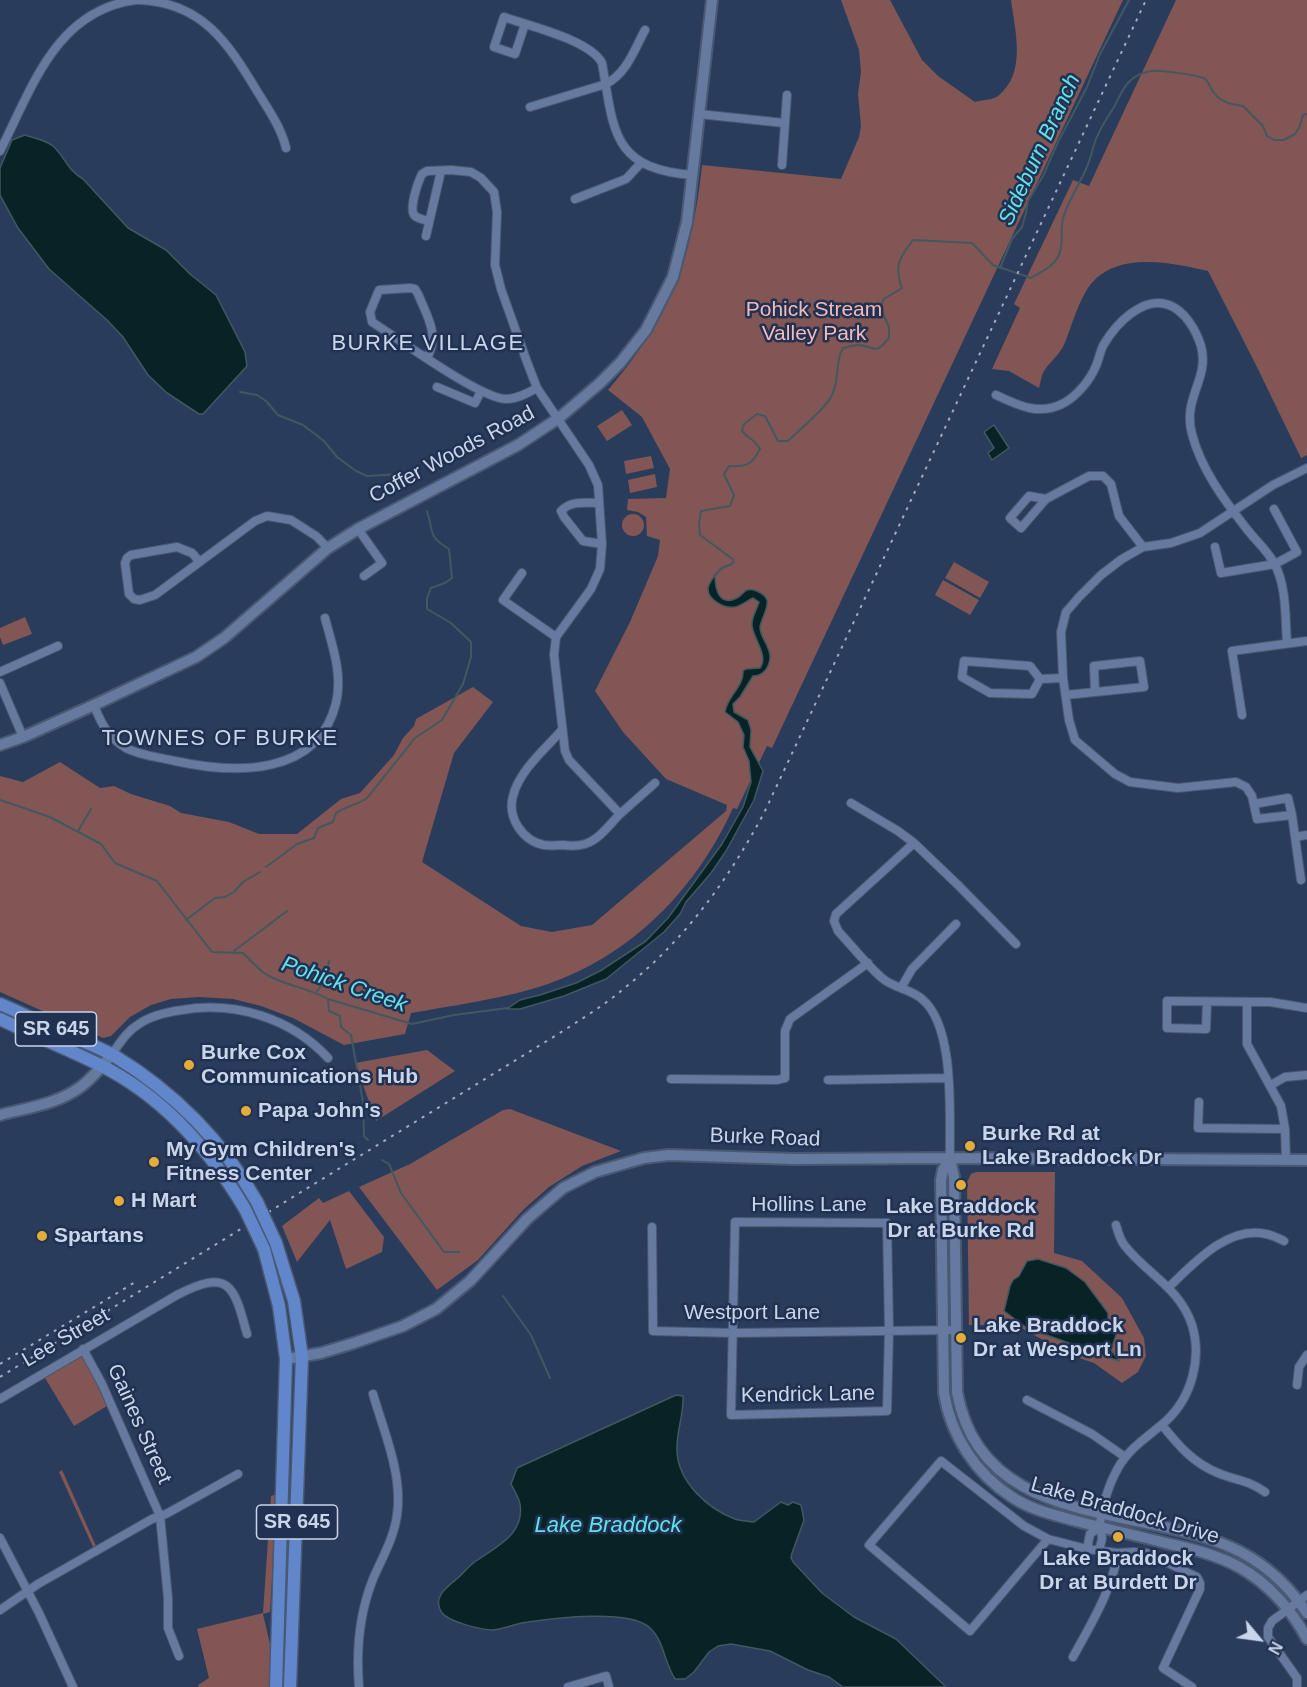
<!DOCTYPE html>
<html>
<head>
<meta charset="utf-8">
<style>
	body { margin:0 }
	#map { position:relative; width:1307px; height:1687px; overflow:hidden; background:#2a3c5c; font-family:Helvetica,sans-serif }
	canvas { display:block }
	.north { position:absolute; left:1229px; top:1609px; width:60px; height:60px; -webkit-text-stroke:4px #203151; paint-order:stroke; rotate:119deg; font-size:16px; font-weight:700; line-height:24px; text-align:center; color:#c9d5e9 }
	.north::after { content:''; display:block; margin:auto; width:21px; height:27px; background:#c9d5e9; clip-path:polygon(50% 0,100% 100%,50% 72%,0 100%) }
</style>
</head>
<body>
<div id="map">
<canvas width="1307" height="1687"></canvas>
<div class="north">N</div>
</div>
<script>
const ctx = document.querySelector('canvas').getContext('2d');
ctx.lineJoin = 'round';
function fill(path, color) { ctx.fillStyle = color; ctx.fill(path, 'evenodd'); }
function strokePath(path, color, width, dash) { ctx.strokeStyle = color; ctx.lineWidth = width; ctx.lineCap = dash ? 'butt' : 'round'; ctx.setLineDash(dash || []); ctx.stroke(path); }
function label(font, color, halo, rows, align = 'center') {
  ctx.font = font + ' Helvetica,sans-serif'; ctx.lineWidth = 5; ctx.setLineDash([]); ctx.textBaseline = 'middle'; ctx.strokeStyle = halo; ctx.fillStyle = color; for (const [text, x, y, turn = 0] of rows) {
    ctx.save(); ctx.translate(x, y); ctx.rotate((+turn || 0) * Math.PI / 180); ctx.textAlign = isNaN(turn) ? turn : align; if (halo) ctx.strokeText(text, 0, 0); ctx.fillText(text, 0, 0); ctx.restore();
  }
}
fill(new Path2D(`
	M841,0H890L922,60L938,76L975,102C982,100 993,100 998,96C1027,73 1015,31 1011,0H1123L772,748L767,746L737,809L733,808C694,894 624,963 532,989C493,1000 451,1006 411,1013L405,1034L344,1045L293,1018L261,1006L233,999L199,997L171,999L151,1005L130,1017L111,1036L103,1038L0,992V776L23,782L60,762L100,788L114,786L131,794L170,806L181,813L229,822L259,834H297L341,799L360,793L394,755L403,738L414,726L416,719L473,687L493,702L454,753L422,862L521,926L552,932L592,925L726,811L727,805L666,779L623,732L595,691L630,622L658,556L660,540L647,536L646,517L638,512L627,510L628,499L666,498L670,469L642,417L608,390C671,317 692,260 702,165L841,179L859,137L861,126L858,94L861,72L859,50Z
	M1176,0H1307V455L1301,458L1256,365L1208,271C1169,262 1109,249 1085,293C1076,309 1071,328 1064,345C1058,357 1047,364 1042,375C1041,379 1040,384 1039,388L1009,371L992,369L1020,308L1014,304L1073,180L1089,186Z
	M622,410L632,425L607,441L597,426Z
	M651,456L654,468L626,474L624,461Z
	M655,474L657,487L630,493L628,480Z
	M622 525a11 11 0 1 1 22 0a11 11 0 1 1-22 0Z
	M954,562L989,582L980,598L945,578Z
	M943,580L979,600L970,615L935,595Z
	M25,617L32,634L3,645L0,637V628Z
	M427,1050L455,1071L376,1121L355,1063Z
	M510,1109L621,1151L582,1166L549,1187L523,1210L478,1260L437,1290L359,1187L410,1164L503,1110Z
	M976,1172H1055L1054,1253L1082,1261L1122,1298L1144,1338L1146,1356L1138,1372L1122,1383L1094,1363L1070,1355L1016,1325H969L967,1182L971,1174Z
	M349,1191L384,1237L382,1252L346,1269L330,1220L297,1262L282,1226L319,1198L323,1203Z
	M84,1355L107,1406L74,1426L45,1378Z
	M62,1470L96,1546L93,1547L59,1472Z
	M277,1494L270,1612L263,1614L273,1657L270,1687H199L198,1685L209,1678L197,1629L263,1613L271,1496Z`), '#825654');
const water = new Path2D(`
	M25,135C34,138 46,140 53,146C65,157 67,170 83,179L128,228L166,250L190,274L216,295L245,352L247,366L203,414H199L167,393L148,375L123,337L107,320L49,269L18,228L0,195V168L12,140Z
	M994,425L1009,448L992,460L988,453L994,448L984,432Z
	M715,575C715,589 719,607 737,598C741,596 744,591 747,590C754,588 765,594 767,600C769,608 761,619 760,627C760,638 771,647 770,658C769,668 763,676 753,676L740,697L733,704L734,712L748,720L751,730L750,747L763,771L754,800L726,851L711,873L686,902L680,914L664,932L606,979L564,996L520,1009H507L520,1000L540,995L576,983L600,971L646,941L668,918L722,844L743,807L751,782L749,761L743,747L744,735L738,722L725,712C727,696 744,687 743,671L746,669L760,668C769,657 754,639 752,626C751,617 757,610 759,602L753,598C748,600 741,606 735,607C725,609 708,600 708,589C708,584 712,580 715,575Z
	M1038,1259L1066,1268L1085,1282L1108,1313V1318L1116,1335L1111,1350L1119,1361L1027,1328L1004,1311L1010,1286L1013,1280L1019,1276L1027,1261Z
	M676,1395L683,1396C684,1415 676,1432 677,1451C678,1482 708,1509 735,1519C741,1521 748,1521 754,1522L781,1502L788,1505L793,1502L801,1505L804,1520L792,1553L791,1558L794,1563L822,1593L854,1617L896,1639L946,1687H843L829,1677L808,1670L770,1651L731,1644L718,1646L709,1652L694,1672L685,1679H675C664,1662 664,1640 649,1627C628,1609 555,1618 528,1622C516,1623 505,1629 493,1630C482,1630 449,1622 442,1613C431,1597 448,1586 459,1577C464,1572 469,1566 476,1561C495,1547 525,1535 520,1504C519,1498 514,1490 511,1484L517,1468Z`);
fill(water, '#082325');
strokePath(water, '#425860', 1.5);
strokePath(new Path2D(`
	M1000,268L1012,239L1022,227L1026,213L1028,201L1043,176L1058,142L1087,87L1100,54L1129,0
	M240,392L257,395L266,401L278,415L303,425L324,441L337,457L356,471L367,476L401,474L415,483
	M714,576L722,568L732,564L734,560L700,535L699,524L701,511L730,506L734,495L724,474L729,466C746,467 752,465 760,449C755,440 748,438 742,431L744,424L757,414L765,416L778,441H788C799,430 825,409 831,397C841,379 834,363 843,348C848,347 854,345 859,345C877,347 874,356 889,338V327L880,307L884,299L902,288C894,266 899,258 913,240L972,243L993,265L1031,278C1041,272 1054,266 1059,255C1064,243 1060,230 1063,219C1065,207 1081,181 1086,169C1091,159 1092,149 1096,139C1101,127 1107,118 1114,107C1123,89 1128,75 1151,71C1158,70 1200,75 1205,79C1208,81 1210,87 1212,90C1219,102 1230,104 1243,106L1263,126L1267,136L1274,140H1284L1295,134L1299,128L1303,115L1307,114
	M0,800L50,817L101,844L115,863L157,881L212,952L243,953C250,960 258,969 267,975C287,986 309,988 328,999L412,1024L454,1015L508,1008
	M78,831L91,809
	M266,867L297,844L314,838L318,828L333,822L336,813C346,806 358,805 367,798L415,738L442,720L463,684L471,657V642L451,623L427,609V598L431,588L445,583L452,578L449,549C427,536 434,532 427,511
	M186,920L215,898L225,897L234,892L243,882L260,872
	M234,951L287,911
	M317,991L325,981L329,961
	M328,999L329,1011L340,1016L341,1027L351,1035L363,1102L364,1136L368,1140
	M382,1160L389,1164L401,1193L444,1252H459
	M503,1296L531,1335L550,1378`), '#425860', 2);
const street = new Path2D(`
	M139,0C202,2 228,43 257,91C268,109 281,127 286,148
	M525,24L515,54L494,47L504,17C529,26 590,40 602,63C614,130 611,169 693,175
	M530,107L606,84C627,73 634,50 645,30
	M699,114L784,123
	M0,151C32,88 56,10 136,0
	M782,165L787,95
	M575,199L626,179L641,163
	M429,221C425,220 419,219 415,216C408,210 418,182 422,174L427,171L451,170L471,172L481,178L494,192L497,212L495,265L501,289L527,362L537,388L589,465L598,485L602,544L600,569L591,589L556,637L554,655L565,751L569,760L620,814C610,824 599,840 585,844C578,846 570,846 563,845C557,845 550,846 544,845C523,841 507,818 513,796C519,771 545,749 562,730
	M426,236L441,171
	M427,358C440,335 427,316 418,294L415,289L410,288L379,290L370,312L372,322C397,338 481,399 506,399C517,399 528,393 537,388
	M437,387L475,403L481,391
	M996,395C1019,406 1040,416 1064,403C1078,395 1090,380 1096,366C1099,359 1100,351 1104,344C1116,324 1143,295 1169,305C1185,311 1196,330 1201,346C1210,379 1182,398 1192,434C1201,469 1224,500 1246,528C1255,540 1267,550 1274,563C1287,586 1285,618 1287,643
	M1046,499L1029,496L1010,518L1021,528L1046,499L1089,476H1103L1111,484L1119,516L1143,547
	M599,503C586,503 571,500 561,511L564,517L583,541L602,544
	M358,529L382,563L364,576
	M1215,547L1221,573L1275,564L1297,552L1274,509
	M200,562L192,553L177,547L131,555L127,558L125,563L129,594L134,599L140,600L155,595L255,521L267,516L291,520L316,536L328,548
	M522,573L503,600L556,637
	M0,672L58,646
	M1040,679L1032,694L990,693L962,677L964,661L1030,666L1040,679L1063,678
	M0,683L23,737
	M1066,695L1144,687L1140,661L1094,666L1095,692
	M94,705C101,724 109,738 126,748C141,756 159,757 175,761C234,774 318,777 336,703C343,674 332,645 325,618
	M1242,715L1232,651L1307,641
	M851,803L898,831L914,843L958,885L1016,944
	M1254,804L1288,798L1292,815
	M620,814L655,783
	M1295,837L1307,835
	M914,843L836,914L834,921L838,931C852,946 866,964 882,978C893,988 911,989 922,999C956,1027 949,1117 950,1158
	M1301,880L1292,815L1257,819L1252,796L1246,787L1236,782L1178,788L1130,782L1115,774L1075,740L1069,720L1063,678L1061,632L1066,612L1079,597L1101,575L1122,559L1143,547L1171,543L1200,533L1273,485L1307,468
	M901,988L912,969L956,924
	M1207,1002L1206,1029L1167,1028V1001L1270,1002L1307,1008
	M1247,1002V1044L1281,1106L1285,1129L1286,1160
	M112,1054C120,1043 127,1031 139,1024C152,1015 167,1012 182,1010C235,1001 291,1018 328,1058
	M671,1079L777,1080L785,1078V1031L790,1019L868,963
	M828,1080L948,1078
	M1271,1085L1285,1077L1307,1075
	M1199,1102L1198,1128L1285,1129
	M735,1222L887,1223L889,1330L887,1411L731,1415Z
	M652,1227L653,1331L733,1333L956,1330
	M1169,1287C1193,1264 1228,1225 1266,1234C1272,1235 1278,1238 1284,1241
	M83,1349L102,1384L160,1516L168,1598V1628L179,1656
	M1297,1385L1299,1367L1307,1355
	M0,1399L177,1295C229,1268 234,1285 247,1334
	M1027,1400L1092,1434L1125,1457
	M1162,1425C1178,1445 1193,1463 1218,1473C1237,1481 1246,1479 1265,1492
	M0,1538L39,1613L73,1687
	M1048,1539L970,1631L869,1545L941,1461L1024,1526L1048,1539L1087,1549L1118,1553L1133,1552L1147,1553L1197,1577L1200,1583V1589L1163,1668L1192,1687
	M1087,1549L1090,1534L1099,1527
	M1099,1550C1100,1546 1102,1541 1102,1537C1102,1533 1099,1529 1100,1524C1102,1506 1109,1484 1118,1468C1130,1447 1149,1436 1166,1421C1192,1397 1202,1358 1192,1325C1180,1288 1147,1274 1125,1246C1120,1240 1118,1232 1116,1225
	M0,1610L38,1584L152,1519L166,1514L238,1474
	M1073,1657C1091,1624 1112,1590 1118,1553
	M359,1687C356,1650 359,1614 373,1579C382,1558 394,1538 397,1515C403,1475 384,1432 373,1394
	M568,1687L606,1676L609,1687
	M1297,1687V1678L1268,1637V1628L1272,1621L1307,1595`);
const secondary = new Path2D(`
	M0,745L23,737L94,705L196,657L224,638L328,548L358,529L518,445L559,418L600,383L620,363L646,330L673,277L687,222L712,0
	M0,1115C26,1108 57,1104 79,1088C92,1079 102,1066 112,1054
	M950,1158L943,1170L941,1180L944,1393C951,1436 976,1474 1012,1497C1031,1510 1055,1515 1076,1521C1107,1529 1139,1536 1170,1544C1194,1549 1217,1555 1239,1567C1268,1583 1292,1610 1307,1639
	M950,1158L954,1177L957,1392C981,1526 1131,1505 1228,1546C1261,1560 1287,1583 1307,1613
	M286,1359L321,1353L354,1343L403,1326L436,1309L470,1281L527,1219L563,1188L595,1172L644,1158L669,1155L794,1159L950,1158L1307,1160`);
const primary = new Path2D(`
	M0,1004C24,1014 47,1026 71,1036C85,1042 100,1048 113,1055C174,1092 222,1140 257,1202
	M0,1019C33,1035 67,1049 100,1065C162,1096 210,1150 245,1209
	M276,1243L294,1301L302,1357L290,1687
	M264,1249L279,1306L286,1359L276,1687`);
strokePath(street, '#495873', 10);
strokePath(secondary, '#495873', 14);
strokePath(primary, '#495873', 15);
strokePath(street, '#657a9e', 8);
strokePath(secondary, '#657a9e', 10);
strokePath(primary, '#6187ca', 12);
strokePath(new Path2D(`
	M0,1364L137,1281
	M0,1377L555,1036C580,1020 605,1005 627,986C686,938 728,880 764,813L1146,0`), '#9facc3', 2, [3, 6]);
const primaryBridge = new Path2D(`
	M257,1202L276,1243
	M245,1209L264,1249`);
strokePath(primaryBridge, '#495873', 15, []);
strokePath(primaryBridge, '#6187ca', 12);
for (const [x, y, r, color] of [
	[189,1065,6,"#e5ad36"],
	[246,1111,6,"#e5ad36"],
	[970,1146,6,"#e5ad36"],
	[154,1162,6,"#e5ad36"],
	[961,1185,6,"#e5ad36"],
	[119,1201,6,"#e5ad36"],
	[42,1236,6,"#e5ad36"],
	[961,1338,6,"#e5ad36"],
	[1118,1537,6,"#e5ad36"]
]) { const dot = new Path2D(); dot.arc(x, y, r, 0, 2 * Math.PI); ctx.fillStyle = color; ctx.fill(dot); strokePath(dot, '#203151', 2); }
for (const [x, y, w] of [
	[56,1029,81],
	[297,1522,81]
]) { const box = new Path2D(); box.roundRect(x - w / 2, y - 17, w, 34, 4.5); ctx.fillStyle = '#203151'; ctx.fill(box); strokePath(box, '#c9d5e9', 1.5); }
label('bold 20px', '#c9d5e9', null, [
	["SR 645",56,1029],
	["SR 645",297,1522]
]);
label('21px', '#f3bab8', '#203151', [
	["Pohick Stream",814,310],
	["Valley Park",814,334]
]);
label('21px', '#c9d5e9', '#203151', [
	["Coffer Woods Road",452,455,-28],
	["Burke Road",765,1138,2],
	["Hollins Lane",809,1205],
	["Westport Lane",752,1313],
	["Lee Street",66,1338,-30],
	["Kendrick Lane",808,1395,-1],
	["Gaines Street",139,1424,66],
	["Lake Braddock Drive",1125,1511,16]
]);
label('bold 21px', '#c9d5e9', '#203151', [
	["Burke Cox",201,1053],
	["Communications Hub",201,1077],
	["Papa John's",258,1111],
	["Burke Rd at",982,1134],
	["Lake Braddock Dr",982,1158],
	["My Gym Children's",166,1150],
	["Fitness Center",166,1174],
	["H Mart",131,1201],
	["Lake Braddock",961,1207,"center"],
	["Dr at Burke Rd",961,1231,"center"],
	["Spartans",54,1236],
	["Lake Braddock",973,1326],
	["Dr at Wesport Ln",973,1350],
	["Lake Braddock",1118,1559,"center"],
	["Dr at Burdett Dr",1118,1583,"center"]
], 'left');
label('italic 22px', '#63e0e9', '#203151', [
	["Sideburn Branch",1040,150,-65],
	["Pohick Creek",344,985,19],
	["Lake Braddock",608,1526]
]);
ctx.letterSpacing = '1.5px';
label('22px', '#c9d5e9', '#203151', [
	["BURKE VILLAGE",428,344],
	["TOWNES OF BURKE",220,739]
]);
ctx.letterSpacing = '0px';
</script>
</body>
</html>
